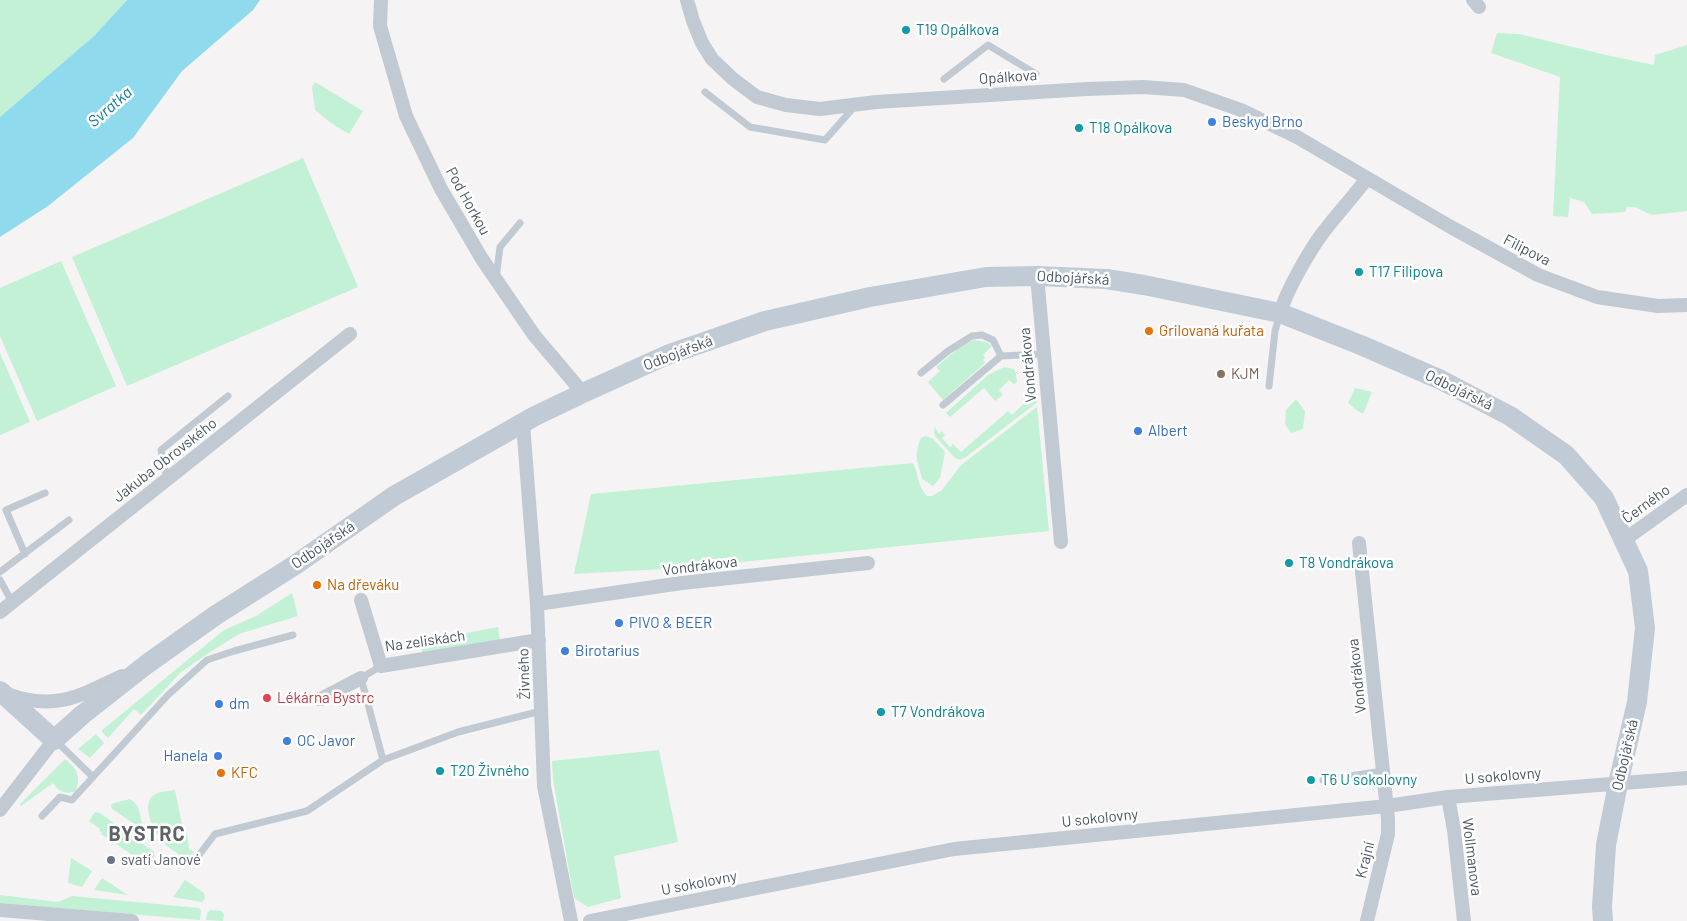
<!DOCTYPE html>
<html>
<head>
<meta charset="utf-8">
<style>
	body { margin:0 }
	canvas { display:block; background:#f5f3f3 }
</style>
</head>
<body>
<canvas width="1687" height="921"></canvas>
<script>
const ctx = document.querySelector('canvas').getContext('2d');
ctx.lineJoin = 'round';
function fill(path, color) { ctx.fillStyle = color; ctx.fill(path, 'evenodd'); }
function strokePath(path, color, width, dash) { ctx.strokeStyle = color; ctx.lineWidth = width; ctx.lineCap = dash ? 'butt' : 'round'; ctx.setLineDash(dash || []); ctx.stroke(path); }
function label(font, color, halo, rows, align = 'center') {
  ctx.font = font + ' Barlow,sans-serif'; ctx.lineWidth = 5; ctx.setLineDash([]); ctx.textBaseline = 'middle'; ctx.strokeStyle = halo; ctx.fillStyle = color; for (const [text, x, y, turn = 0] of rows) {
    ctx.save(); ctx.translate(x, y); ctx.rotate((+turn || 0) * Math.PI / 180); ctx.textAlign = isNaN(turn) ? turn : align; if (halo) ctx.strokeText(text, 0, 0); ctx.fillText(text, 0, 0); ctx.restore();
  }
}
fill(new Path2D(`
	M0,0H127L95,35L0,117Z
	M1497,33L1519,34L1606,55L1654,65L1655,55L1687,45V211L1652,215L1635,207H1627L1625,212L1592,214L1584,202L1570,198L1568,217L1553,216L1560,77L1491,53Z
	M315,82L363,111L349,134L331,123L315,110L312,87Z
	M303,158L358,287L127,386L72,257Z
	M61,261L116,386L37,421L0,336V288Z
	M974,340L986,342L992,346L983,355L985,358L983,360L985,363L943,400L928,382L940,371L936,367L960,347Z
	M0,353L30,422L0,435Z
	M1004,367L1014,369L1016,374L1017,382L1014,384L1009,380L999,390L1003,395L995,401L984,388L950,417L946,413L988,375Z
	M1028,373H1031L1034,376L1037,402L1035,404L966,457L960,460L955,458L935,436L934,432L935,427L939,434L942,431L945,435L942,438L950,447L953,444L961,452L1008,411L1012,415L1032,396Z
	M1355,388L1372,392L1363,414L1355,409L1348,403Z
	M1296,399L1305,411L1303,429L1291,433L1285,424L1286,410Z
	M1037,407L1049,531L682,568L574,574L591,494L913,463C919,476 917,485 927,496H932L942,490L961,465Z
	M926,436L933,439L945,452L940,478L933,486L922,479C918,460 913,458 921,438Z
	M292,593L298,616L239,634L215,649L181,672L141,715L134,709L108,738L101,731L224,630L256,616Z
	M498,627L500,642L423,656L420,642Z
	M96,734L104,743L90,758L78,749Z
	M659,750L678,842L614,856L621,898L588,907L574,898L553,780L552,761Z
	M65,759C77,769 81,776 76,791C65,795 59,792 53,783L21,806L20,804Z
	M175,790L184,834H187L189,849L194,852L191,856L184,857C177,853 170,849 164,843C155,834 138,802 156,794C161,791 169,791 175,790Z
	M130,799C140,804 140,815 142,824L139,827L112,809L111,805L114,803Z
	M95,812L100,813L154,852V857L148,868L136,860L137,858L101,834L102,833L99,830L100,829L89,821Z
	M71,858L92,871L82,887L68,883Z
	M102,878L128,895L94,890Z
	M185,880L204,893L205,899L202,902L173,897Z
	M0,895L58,902L72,896L199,908L201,911L200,920L0,903Z
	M210,910L221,911L224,914L223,921L206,920L207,913Z`), '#c3f1d5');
fill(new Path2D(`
	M127,0H260L253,10L182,71L133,138L48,206L0,237V117L95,35Z`), '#90daee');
strokePath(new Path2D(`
	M944,79L988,45L1036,74
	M705,92L750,127L825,140L855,106
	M496,278L500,247L520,223
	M921,373L948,351L972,336L982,335L993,340L1001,356
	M1269,386L1275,331L1280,314
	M943,405L1001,356L1043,354
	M167,479L161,450L228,396
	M25,554L6,510L45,493
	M0,572L69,520
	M0,580L12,602
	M381,666L361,678L383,760L458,732L541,711
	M55,740L93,777L168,695L207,660L234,651L293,635
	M1323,780L1383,771
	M42,816L60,797L72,800L93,777
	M199,855L215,834L307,811L383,760`), '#c1cad2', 7);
strokePath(new Path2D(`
	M381,0L380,26L406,116L441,189L482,259L534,335L583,393
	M687,0L693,21L702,43L712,59L733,79L757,97L786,105L820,109L876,102L1087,89L1143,87L1184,90L1241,110L1297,137L1449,226L1538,275L1597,297L1658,306L1687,305
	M1473,0L1479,7
	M1037,276L1061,542
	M1280,313C1286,292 1306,257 1319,238C1334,217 1352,199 1367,178
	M523,424L537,604L544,786L571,921
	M1624,540L1687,495
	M1359,543L1388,819V834L1367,921
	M361,600L381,666L539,640
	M537,604L682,583L868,563
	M0,612L350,334
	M7,694C55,711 78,697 122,676
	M318,699H321L361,678
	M1448,797L1454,830L1464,921
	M0,810L54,740
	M0,910L132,921
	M590,921L954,849L1387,806L1448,797L1687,778`), '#c1cad2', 14);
strokePath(new Path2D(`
	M0,691L54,740L82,715L147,664L216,615L295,565L394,496L535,416L583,393L667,355L765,321L870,297L986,277L1037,276L1106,279L1144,285L1280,313L1363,346L1441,380L1510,416L1566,455L1604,498L1638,571L1645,628L1637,702L1618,784L1606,845L1602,907L1603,921`), '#c1cbd6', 20);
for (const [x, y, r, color] of [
	[906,30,5,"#0f9aa8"],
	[1212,122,5,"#3f7fe0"],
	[1079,128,5,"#0f9aa8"],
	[1359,272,5,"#0f9aa8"],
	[1149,331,5,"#e8710a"],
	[1221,374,5,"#8d6e63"],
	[1138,431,5,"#3f7fe0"],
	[1289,563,5,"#0f9aa8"],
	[317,585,5,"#e8710a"],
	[619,623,5,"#3f7fe0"],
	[565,651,5,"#3f7fe0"],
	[267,698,5,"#e0444e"],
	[219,704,5,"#3f7fe0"],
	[881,712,5,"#0f9aa8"],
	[287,741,5,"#3f7fe0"],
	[218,756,5,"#3f7fe0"],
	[440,771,5,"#0f9aa8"],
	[221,773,5,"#e8710a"],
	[1311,780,5,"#0f9aa8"],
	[111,860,5,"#6b7280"]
]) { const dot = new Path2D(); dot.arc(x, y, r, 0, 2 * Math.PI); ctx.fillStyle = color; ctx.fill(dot); strokePath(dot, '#fff', 2); }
label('15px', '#0d838f', '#fff', [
	["T19 Opálkova",916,30],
	["T18 Opálkova",1089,128],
	["T17 Filipova",1369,272],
	["T8 Vondrákova",1299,563],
	["T7 Vondrákova",891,712],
	["T20 Živného",450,771],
	["T6 U sokolovny",1321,780]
], 'left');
label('15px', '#4a5661', '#fff', [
	["Opálkova",1008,77,-4],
	["Pod Horkou",468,201,61],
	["Filipova",1527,250,27],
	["Odbojářská",1073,278,3],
	["Odbojářská",678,353,-21],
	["Vondrákova",1028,365,-95],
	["Odbojářská",1459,390,26],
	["Jakuba Obrovského",165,460,-38],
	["Černého",1646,504,-36],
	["Odbojářská",323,545,-34],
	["Vondrákova",700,566,-7],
	["Na zeliskách",425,641,-8],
	["Živného",524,674,-92],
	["Vondrákova",1357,676,-96],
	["Odbojářská",1625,755,-77],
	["U sokolovny",1503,776,-5],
	["U sokolovny",1100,818,-6],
	["Wollmanova",1472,857,83],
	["Krajní",1365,860,-76],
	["U sokolovny",699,883,-11]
]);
label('15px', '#366cbe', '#fff', [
	["Beskyd Brno",1222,122],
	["Albert",1148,431],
	["PIVO & BEER",629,623],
	["Birotarius",575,651],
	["dm",229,704],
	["OC Javor",297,741],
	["Hanela",208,756,"right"]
], 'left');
label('15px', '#c56008', '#fff', [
	["Grilovaná kuřata",1159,331],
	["Na dřeváku",327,585],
	["KFC",231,773]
], 'left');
label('15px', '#785e54', '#fff', [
	["KJM",1231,374]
], 'left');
label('15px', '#be3a42', '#fff', [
	["Lékárna Bystrc",277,698]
], 'left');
label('15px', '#5b616d', '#fff', [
	["svatí Janové",121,860]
], 'left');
label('italic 16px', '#0c7c9b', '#fff', [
	["Svratka",110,107,-41]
]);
ctx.letterSpacing = '1px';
label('bold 20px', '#5f6368', '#fff', [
	["BYSTRC",147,834]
]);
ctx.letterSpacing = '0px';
</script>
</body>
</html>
